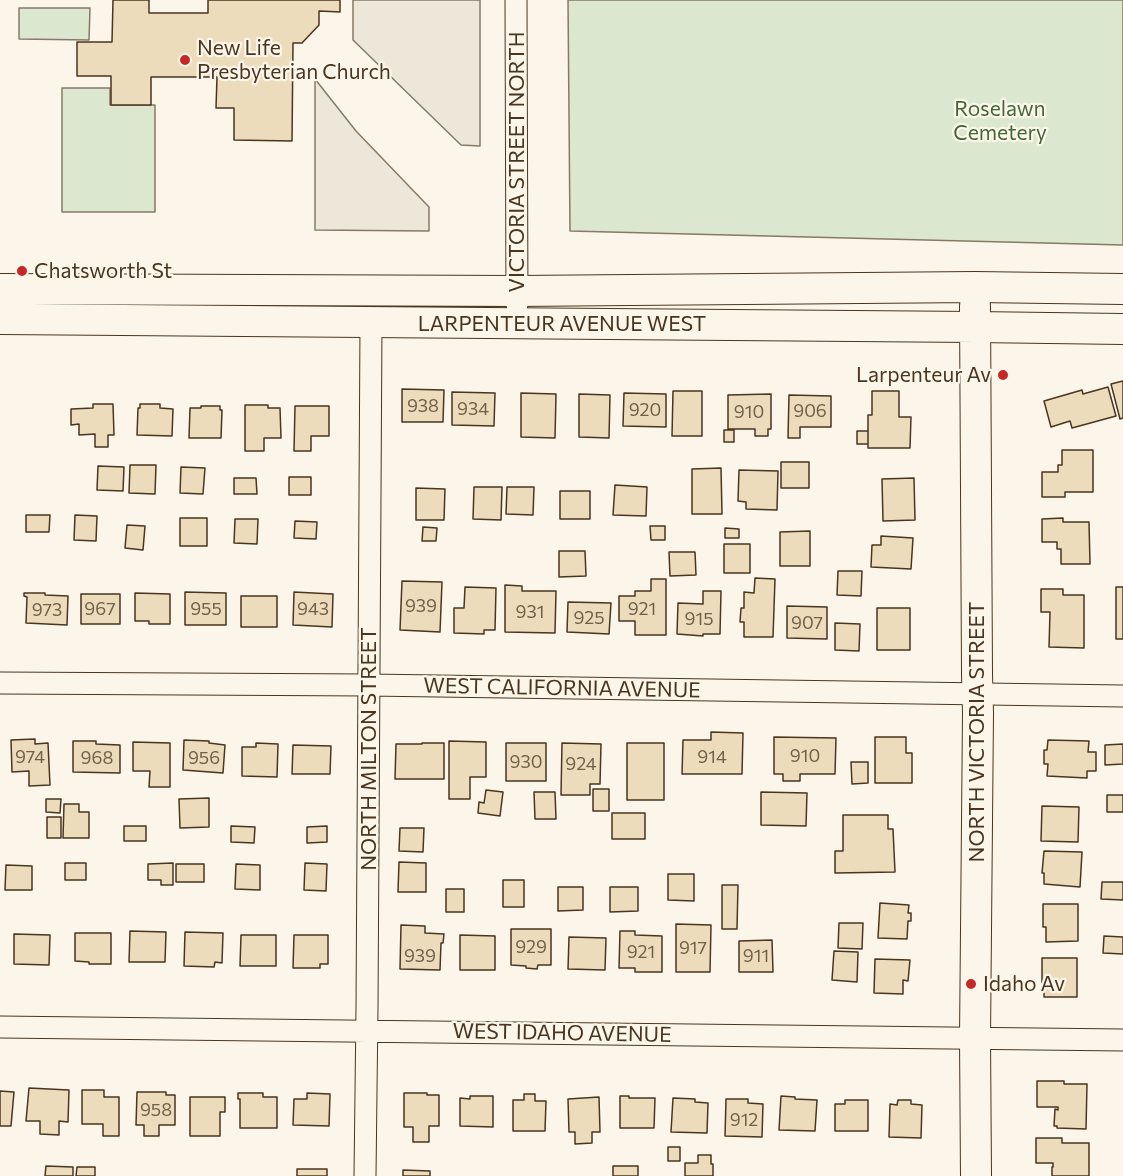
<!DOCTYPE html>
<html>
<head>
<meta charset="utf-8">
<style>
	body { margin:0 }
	canvas { display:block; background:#fbf6e9 }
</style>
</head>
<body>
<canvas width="1123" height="1176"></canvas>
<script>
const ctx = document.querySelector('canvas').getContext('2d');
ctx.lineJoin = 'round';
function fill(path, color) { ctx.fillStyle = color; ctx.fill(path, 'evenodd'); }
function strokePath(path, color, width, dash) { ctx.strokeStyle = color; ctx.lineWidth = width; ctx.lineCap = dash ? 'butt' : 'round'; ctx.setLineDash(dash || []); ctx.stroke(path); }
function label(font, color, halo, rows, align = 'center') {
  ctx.font = font + ' Commissioner,sans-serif'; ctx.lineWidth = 4.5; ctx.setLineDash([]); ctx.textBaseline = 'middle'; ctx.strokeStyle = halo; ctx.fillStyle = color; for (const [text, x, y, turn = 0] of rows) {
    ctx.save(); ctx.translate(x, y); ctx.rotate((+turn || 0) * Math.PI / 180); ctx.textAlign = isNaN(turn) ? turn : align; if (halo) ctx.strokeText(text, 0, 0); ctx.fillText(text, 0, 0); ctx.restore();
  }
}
const green = new Path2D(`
	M568,0H1123V245L570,231Z
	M19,8H90L89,40L19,39Z
	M62,88H110V105H155V212H62Z`);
fill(green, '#dce7d0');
strokePath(green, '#887966', 1.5);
const parking = new Path2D(`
	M353,0H480V146L461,145L353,40Z
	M315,79L356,131L429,207V231L315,230Z`);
fill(parking, '#ede7d9');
strokePath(parking, '#887966', 1.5);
const building = new Path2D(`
	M113,0H149V13H208V0H340V12L319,11V25L302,43H293L292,141L234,140V108H216L217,77H151V105H111V76H77V42H112Z
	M1123,381V418L1120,419L1111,384Z
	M1108,387L1116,416L1072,428L1070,421L1051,427L1044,401L1082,390L1083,394Z
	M402,389L444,390L443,422H402Z
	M673,391H702V436H672Z
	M872,391H899V417H911L910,448H868V415H872Z
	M452,392L495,393L494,426L452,425Z
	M521,393L556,394L555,438L521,437Z
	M624,393L666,394V427L623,426Z
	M579,394L610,395L609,438L579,437Z
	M771,394V429H768V436H755V429H728V395Z
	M789,395L831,396V427H800V438H788Z
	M93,404H113L114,435H108V447H95V434L79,435V424L71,425V409L93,408Z
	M140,404H160V408L173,409L172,436L137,435L138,408H140Z
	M245,405H268V408H280L281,438H264V451H245Z
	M201,406H220V410H222L221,438H189L190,408H201Z
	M295,406H329V436H311V451H294Z
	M724,430H734V442H724Z
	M857,431H868V444H857Z
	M1062,450H1093V492H1065V497H1042V472H1058V465H1062Z
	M781,462H809V488H781Z
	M130,465H156L155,494L129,493Z
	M98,466L124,467L123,491L97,490Z
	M181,467L205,468L203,494L180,493Z
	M721,468L722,514H692V469Z
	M739,470L778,471L777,510L746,509V502L738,501Z
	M289,477H311V495H289Z
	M234,478H256L257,494H234Z
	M914,478L915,520L883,521L882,479Z
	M615,485L647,487L646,516L613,515Z
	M474,487H502L501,520L473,519Z
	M507,487H534L533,515L506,514Z
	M416,488L445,489L444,520H416Z
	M560,491H590V519H560Z
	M26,515H50L49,532H26Z
	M75,515L97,516L96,541L74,540Z
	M180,518H207V546H180Z
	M1063,518V522H1089L1090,564H1061V549H1057V542H1042V519Z
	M235,519H258L257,544L234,543Z
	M295,521L317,522L316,539L294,538Z
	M127,525L145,526L143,550L125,548Z
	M650,526H665V540H651Z
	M423,527L437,528L436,541H422Z
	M725,528L739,529V538H725Z
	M810,531V566H780V532Z
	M881,536L913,538L911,569L871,567L872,545H881Z
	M724,544H750V573H724Z
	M559,551H585L586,576L559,577Z
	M669,552H695L696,575L670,576Z
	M838,571H862L861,596L837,595Z
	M755,578L775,579L773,637H744V622H740L741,608H744V592L754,593Z
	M651,579H666V635H635V621H619V596H635V591H651Z
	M402,581L442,582L440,632L400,630Z
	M505,585L522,586V591H556L555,633L505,632Z
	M465,587L496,588L495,630H484V634L454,633V608H464Z
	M1116,587H1123V639H1116Z
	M1041,589H1063V595H1084V648L1049,647L1050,612H1041Z
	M703,591H721L720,634H703V636L677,634L678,603L703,604Z
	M185,592L226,593V625H185Z
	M294,592L333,594L332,627L293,625Z
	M24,593H45V595L68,596L67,625L26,623L27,597L24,596Z
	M135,593L170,594V624H149V621H135Z
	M81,594H120V624H81Z
	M241,596H277V627H241Z
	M568,602L611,603L609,634L567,632Z
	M787,606L827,607V639L787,638Z
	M877,608H910V650H877Z
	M835,623L860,624L859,651L835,650Z
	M711,732L743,733L742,774H682L683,740H711Z
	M774,737L836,738L835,774H800V781H783V774H774Z
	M875,737H906V753H912V783H875Z
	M35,739V744L48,743L50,785L29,786V771L12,772L11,740Z
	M184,740L209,741V743L225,745L223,773L183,770Z
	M1048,740L1089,741L1088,752H1096V771H1087V778L1047,776L1048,764H1044V750H1047Z
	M73,741H96V744L120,745V773L73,772Z
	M449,741L486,742V777H470V799H449Z
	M133,742L170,743V787H149L150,771H133Z
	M256,743L278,744L277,777L242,776V747H256Z
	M422,743H444V779H395L396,744H422Z
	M506,743H546V781H506Z
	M562,743L601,744L600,784H590V795H561Z
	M627,743H664V800H627Z
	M1123,744V764L1105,765V745Z
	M293,745L331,746L330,774H292Z
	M851,762H868V783L852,784Z
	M593,789H609V811H593Z
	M486,790L503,792L500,816L478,813L479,802L484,803Z
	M534,792H555L556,819H535Z
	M761,792L807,793L806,826L761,825Z
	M1107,795H1123V812H1107Z
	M209,798V827L180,828L179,799Z
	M46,799H61L60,813L46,812Z
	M64,804H79V812H89V838H63Z
	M1042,806L1079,807L1078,842L1041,841Z
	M612,813H645V839H612Z
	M843,815H888V829H893L895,872L835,873V851H843Z
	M47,817H61V838H47Z
	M124,826H146V841H124Z
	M231,826L255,827L254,843L231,842Z
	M327,826V842L307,843V827Z
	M400,828H424L423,852L399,851Z
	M1044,851L1082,852L1080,887L1044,884V873H1042Z
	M399,862L426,863V892H398Z
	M65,863H86V880H65Z
	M173,863V885H161V880H148V864Z
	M305,863L327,864L326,891L304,890Z
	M176,864H204V882H176Z
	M236,864L260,865V890L235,889Z
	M6,865L32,866V890H5Z
	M668,874H694V901L668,900Z
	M503,880H524V907H503Z
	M1102,882H1123V900L1101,899Z
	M722,885H738L737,929H722Z
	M558,887H583V910L558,911Z
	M610,887H638V911L610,912Z
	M446,889H464V912H446Z
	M880,903L909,905L908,913H911V921H908L907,939L878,938Z
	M1043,904H1078V941L1046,942V927H1043Z
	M839,923H863L862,949L838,948Z
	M676,924L711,925L710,972H676Z
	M401,925L425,926V933L444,934L443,943H441L440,970L400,969Z
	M511,929H551V965H538L537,969L526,968V966L511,965Z
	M130,931L166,932L165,962H129Z
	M620,931H635V935L662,936V972H635V968H619Z
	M185,932L223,933L222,963L215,962L214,967L184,966Z
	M75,933H111V964H89V962L75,961Z
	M14,934L50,935L49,965L14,964Z
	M241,935H276V966H240Z
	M294,935H328V964H320V968H293Z
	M460,935L495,936V970H460Z
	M1104,936L1123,937V954L1103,953Z
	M569,937L606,938L605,970L568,969Z
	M772,940L773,972H739V941Z
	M834,951L858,952L857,982L832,980Z
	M1042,958H1077V997H1044V983H1042Z
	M875,959L910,960L908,981L903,980V994L874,993Z
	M1037,1081H1064V1084H1087L1086,1129L1057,1128V1126H1054L1055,1109L1058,1110V1107H1037Z
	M29,1088L69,1090L68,1122L59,1121V1135L40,1134V1121H26Z
	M82,1090H104V1097H119V1136H103V1124H82Z
	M0,1091L14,1092L11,1126H0Z
	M137,1092H166V1095H175V1125H159V1136H144V1125H136Z
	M238,1093H263V1097H277V1128H240V1099H238Z
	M307,1093L330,1094L329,1126L293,1125L294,1099H307Z
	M404,1093H427V1095H439V1126H429V1142H413V1127H404Z
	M524,1094H535V1101H546L545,1131H513V1100H524Z
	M470,1096H493V1127L460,1126V1098L470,1099Z
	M620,1096H629V1098H655L654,1128H620Z
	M781,1096L795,1097V1099L817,1100L815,1131L779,1130Z
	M190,1097H225V1112H220V1136H190Z
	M599,1097L600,1132H592V1143L575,1144V1132H569L568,1099Z
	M673,1098L695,1099V1102L708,1103L707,1133L671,1132Z
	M726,1099H748V1103L763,1104L762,1137L725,1136Z
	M845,1100H868V1131H835V1104H845Z
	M898,1100H911V1104L922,1105L921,1138L889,1137L890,1104L897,1105Z
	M1036,1138H1062V1143H1089V1176H1052V1167H1053V1163H1036Z
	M668,1147H680V1161H668Z
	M698,1155H711V1164H713V1176H685V1163H698Z
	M46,1166L73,1167V1176H45Z
	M613,1166H638V1176H613Z
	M77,1167H95V1176H76Z
	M297,1169H327V1176H297Z
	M403,1170L430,1171V1176H403Z`);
fill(building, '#ecdcbc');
strokePath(building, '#4a3520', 1.5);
const street = new Path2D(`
	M516,0L517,305
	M0,683L369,685L1123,696
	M0,1027L1123,1040
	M365,1176L367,1008L371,323`);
const secondary = new Path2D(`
	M0,289L517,291L975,287L1123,289
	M975,306L977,674L978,713L975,1038L976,1176
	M0,319L975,327L1123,329`);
strokePath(street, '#4a3520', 23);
strokePath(secondary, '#4a3520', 32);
strokePath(street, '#fbf6e9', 21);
strokePath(secondary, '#fbf6e9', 30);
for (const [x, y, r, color] of [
	[185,60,6,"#c62828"],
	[22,271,6,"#c62828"],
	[1003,375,6,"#c62828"],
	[971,984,6,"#c62828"]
]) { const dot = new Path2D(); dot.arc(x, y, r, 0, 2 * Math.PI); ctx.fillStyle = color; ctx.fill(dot); strokePath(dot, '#fbf6e9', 2); }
label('18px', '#725f47', null, [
	["938",423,406],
	["934",473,409],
	["920",645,410],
	["906",810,411],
	["910",749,412],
	["939",421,606],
	["967",100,609],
	["955",206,609],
	["943",313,609],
	["921",642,609],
	["973",47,610],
	["931",530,612],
	["925",589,618],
	["915",699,619],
	["907",807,623],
	["910",805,756],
	["974",30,757],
	["914",712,757],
	["968",97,758],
	["956",204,758],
	["930",526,762],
	["924",581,764],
	["929",531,947],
	["917",693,948],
	["921",641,952],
	["939",420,956],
	["911",756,956],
	["958",156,1110],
	["912",744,1120]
]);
label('21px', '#4a3520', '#fbf6e9', [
	["New Life",197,48],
	["Presbyterian Church",197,72],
	["Chatsworth St",34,271],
	["Larpenteur Av",991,375,"right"],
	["Idaho Av",983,984]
], 'left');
label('21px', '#436837', '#fbf6e9', [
	["Roselawn",1000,109],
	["Cemetery",1000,133]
]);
label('21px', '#4a3520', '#fbf6e9', [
	["VICTORIA STREET NORTH",517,162,-90],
	["LARPENTEUR AVENUE WEST",562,324],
	["WEST CALIFORNIA AVENUE",562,688,1],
	["NORTH VICTORIA STREET",977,732,-90],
	["NORTH MILTON STREET",369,749,-90],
	["WEST IDAHO AVENUE",562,1033,1]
]);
</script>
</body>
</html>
